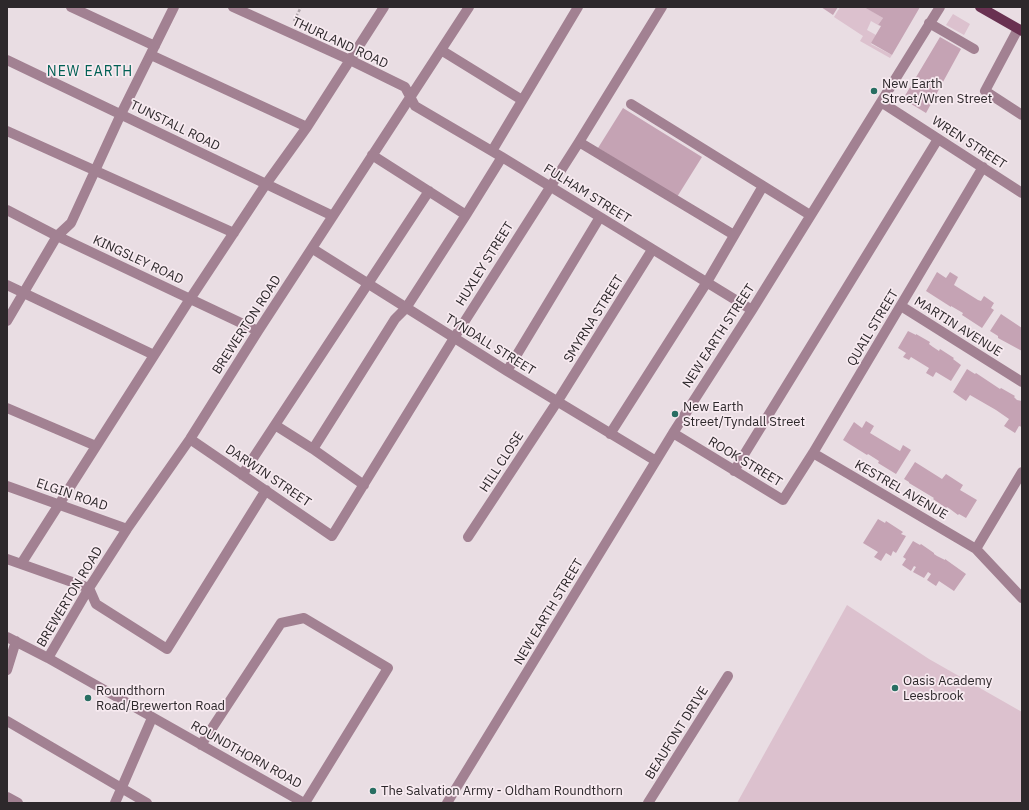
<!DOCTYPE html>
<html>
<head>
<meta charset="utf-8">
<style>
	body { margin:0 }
	#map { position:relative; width:1029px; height:810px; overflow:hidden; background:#e9dde3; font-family:"IBM Plex Sans",sans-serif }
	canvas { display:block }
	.frame { position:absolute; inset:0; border:8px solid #2d282b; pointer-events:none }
</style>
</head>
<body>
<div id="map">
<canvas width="1029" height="810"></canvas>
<div class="frame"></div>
</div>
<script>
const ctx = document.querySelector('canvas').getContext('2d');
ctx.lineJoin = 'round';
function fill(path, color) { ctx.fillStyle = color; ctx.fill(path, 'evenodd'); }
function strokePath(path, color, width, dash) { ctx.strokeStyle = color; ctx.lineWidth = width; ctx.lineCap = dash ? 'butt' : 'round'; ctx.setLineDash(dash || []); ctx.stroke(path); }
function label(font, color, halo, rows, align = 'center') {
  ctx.font = font + ' "IBM Plex Sans",sans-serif'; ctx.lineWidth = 3.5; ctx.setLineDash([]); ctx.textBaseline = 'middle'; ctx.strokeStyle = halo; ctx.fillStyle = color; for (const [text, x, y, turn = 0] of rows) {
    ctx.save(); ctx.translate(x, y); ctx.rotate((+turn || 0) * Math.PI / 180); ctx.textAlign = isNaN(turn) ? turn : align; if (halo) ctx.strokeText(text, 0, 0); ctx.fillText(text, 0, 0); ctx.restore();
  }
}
fill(new Path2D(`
	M840,7H865L883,18L878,25L871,21L867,30L876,35L871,44L892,55L890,58L860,41L863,36L834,17Z
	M953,14L970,24L964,35L946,25Z
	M847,605L929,659L1022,712V803H737Z`), '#dcc1ce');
fill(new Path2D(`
	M821,7H838L833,15Z
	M864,7H920L892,55L871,43L881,26L878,25L883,18Z
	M940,37L961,49L926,113L903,99Z
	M623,108L702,157L677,197L598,148Z
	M937,272L946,278L950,272L958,277L954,285L978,300L981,301L984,296L994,303L991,308L994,310L982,328L962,315L963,313L951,306V307L926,291Z
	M1001,314L1022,328V351L998,338V336L990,331Z
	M908,331L916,335V334L930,342L929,344L933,347L939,351L940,349L954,358L953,359L961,365L951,381L936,372L933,377L926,373L929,368L911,357L909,360L903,357L906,353L898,348Z
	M967,369L975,374L976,373L1000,389L1001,388L1015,396L1014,397L1017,400L1022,401V427L1019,426L1015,433L1004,426L1009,419L996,410L970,395L966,401L953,392Z
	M866,421L874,426L870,433L900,451L903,445L911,450L896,474L878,463L879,461L868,454L867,455L843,440L854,422L862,428Z
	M915,462L942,479L946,474L963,485L960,490L977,500L966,518L959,514L958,515L950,509L947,507L946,508L933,499L934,498L909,483V482L904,479Z
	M878,519L885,523L886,521L903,532L901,534L906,536L896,553L893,551L891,556L886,553L881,561L874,557L878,552L863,543Z
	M913,541L920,545L921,544L934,553V554L937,556L945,560V559L966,574L954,591L939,581L936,586L927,580L931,574L928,572L924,578L913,572L916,567L914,566L911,571L902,565L906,559L903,557Z`), '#c5a3b4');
strokePath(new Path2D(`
	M294,21L301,7`), '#aea4a9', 2.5, [3, 2]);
strokePath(new Path2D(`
	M71,7L155,46
	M233,7L350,60L405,87L415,106L502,157L752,310
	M929,23L974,49
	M1018,29L985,91L1022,115
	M441,50L522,100
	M151,55L307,127
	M7,60L333,216
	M881,102L1022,193
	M631,104L810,215
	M7,131L234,233
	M579,142L734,235
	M492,151L578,7
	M372,155L466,215
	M7,210L57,236L258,331
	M313,249L507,371L656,461
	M7,285L154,355
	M901,306L1022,382
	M7,321L57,236L71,223L121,114L174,7
	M507,371L600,217
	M7,408L96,446
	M275,425L313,449L364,485
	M673,433L783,500L813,453L983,167
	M610,434L707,282L763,186
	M190,439L332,536L454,338L579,142L662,7
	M313,449L395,319L406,308L466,215L502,157
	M813,453L976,549L1022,598
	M734,471L938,139
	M242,475L429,191
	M7,486L127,529
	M468,537L557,402L652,250
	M976,549L1022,472
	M7,559L89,588L96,604L167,649L266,490
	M21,564L190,299L266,184L307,127L384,7
	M7,637L48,658L304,803
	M48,658L89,588L127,529L190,439L258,331L469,7
	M7,670L16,641
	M7,721L147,803
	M201,745L281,623L304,618L388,668L305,803
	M7,797L18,803
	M115,803L152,718
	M447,803L673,433L752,310L940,7
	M648,803L728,676`), '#a28192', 10);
strokePath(new Path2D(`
	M980,7L1022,31`), '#693151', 10);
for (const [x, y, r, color] of [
	[874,91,4,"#286e62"],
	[675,414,4,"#286e62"],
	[895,688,4,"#286e62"],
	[88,698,4,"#286e62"],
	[373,791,4,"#286e62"]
]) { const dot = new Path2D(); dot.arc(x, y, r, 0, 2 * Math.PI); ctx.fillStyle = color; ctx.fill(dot); strokePath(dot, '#f7eaf0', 1.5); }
label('13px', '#2d282b', '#f7eaf0', [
	["THURLAND ROAD",340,43,25],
	["TUNSTALL ROAD",175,126,26],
	["WREN STREET",969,143,33],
	["FULHAM STREET",587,194,32],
	["KINGSLEY ROAD",138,260,25],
	["HUXLEY STREET",485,264,-58],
	["SMYRNA STREET",594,319,-58],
	["BREWERTON ROAD",247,325,-57],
	["MARTIN AVENUE",958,327,32],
	["QUAIL STREET",873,328,-59],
	["NEW EARTH STREET",719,336,-57],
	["TYNDALL STREET",490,345,32],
	["HILL CLOSE",502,462,-57],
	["ROOK STREET",745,462,31],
	["DARWIN STREET",268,476,34],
	["KESTREL AVENUE",901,490,30],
	["ELGIN ROAD",72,495,19],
	["BREWERTON ROAD",70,597,-59],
	["NEW EARTH STREET",549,612,-59],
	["BEAUFONT DRIVE",677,733,-58],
	["ROUNDTHORN ROAD",246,755,29]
]);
label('13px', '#2d282b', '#f7eaf0', [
	["New Earth",882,84],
	["Street/Wren Street",882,99],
	["New Earth",683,407],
	["Street/Tyndall Street",683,422],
	["Oasis Academy",903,681],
	["Leesbrook",903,696],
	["Roundthorn",96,691],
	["Road/Brewerton Road",96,706],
	["The Salvation Army - Oldham Roundthorn",381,791]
], 'left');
ctx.letterSpacing = '1px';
label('14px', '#006054', '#f7eaf0', [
	["NEW EARTH",90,72]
]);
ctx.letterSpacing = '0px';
</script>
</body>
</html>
